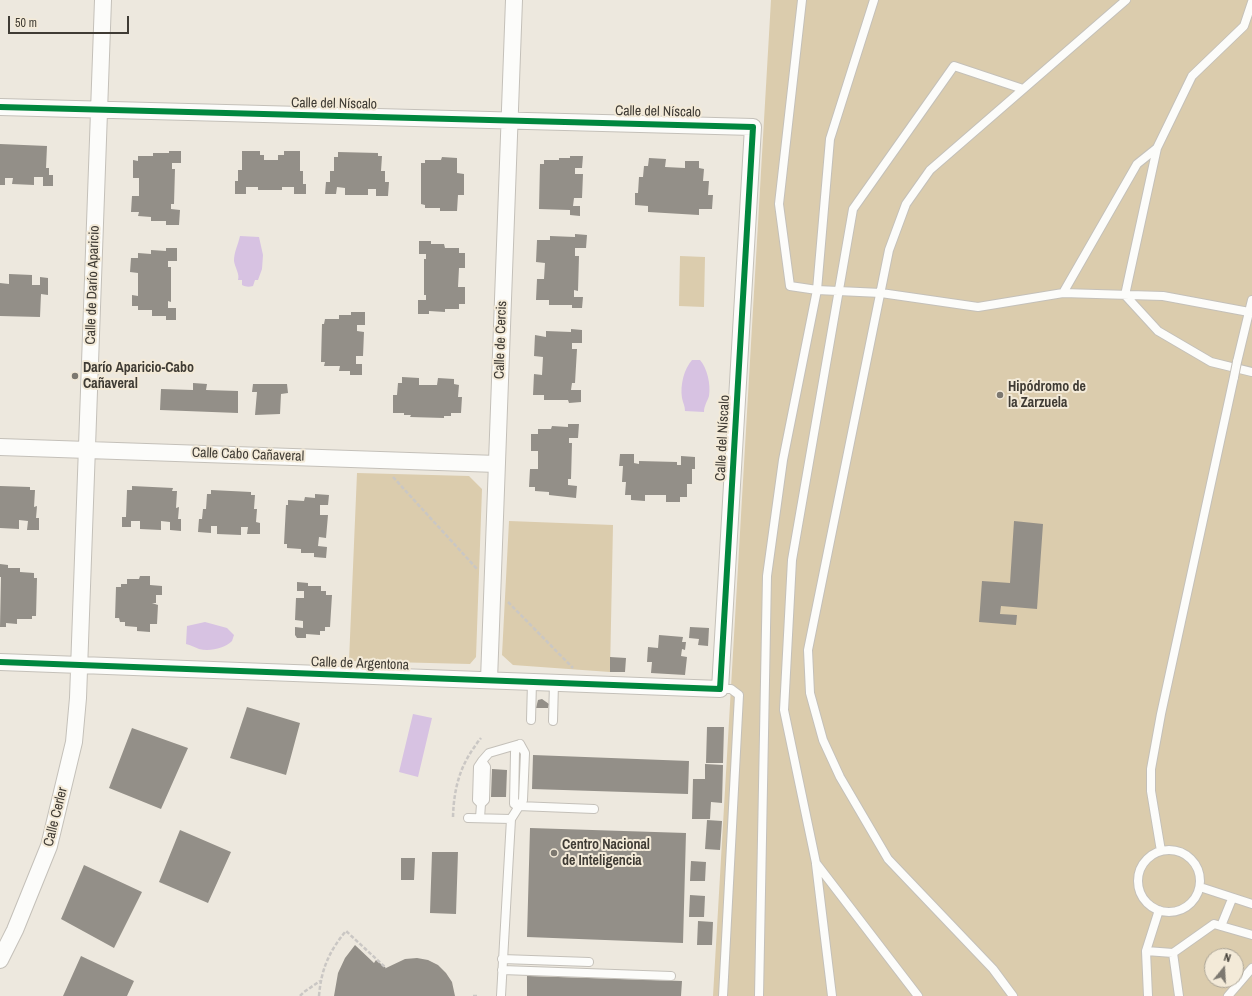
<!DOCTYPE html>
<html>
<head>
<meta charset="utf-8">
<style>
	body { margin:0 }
	#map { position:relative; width:1252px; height:996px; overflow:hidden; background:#ede8de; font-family:"Archivo Narrow",sans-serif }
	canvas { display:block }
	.north { position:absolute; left:1204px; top:948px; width:40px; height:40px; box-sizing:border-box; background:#f3ead8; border:1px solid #aba496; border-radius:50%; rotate:18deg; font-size:11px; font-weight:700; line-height:16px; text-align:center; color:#3f3b34 }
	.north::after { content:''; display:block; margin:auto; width:14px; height:18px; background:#7c7870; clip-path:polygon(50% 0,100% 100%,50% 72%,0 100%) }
	.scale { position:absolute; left:8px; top:16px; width:121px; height:18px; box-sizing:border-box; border:2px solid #3f3b34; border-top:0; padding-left:5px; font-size:12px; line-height:14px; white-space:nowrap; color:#3f3b34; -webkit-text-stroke:3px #f3ead8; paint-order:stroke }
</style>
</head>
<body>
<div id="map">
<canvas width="1252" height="996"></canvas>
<div class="north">N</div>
<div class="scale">50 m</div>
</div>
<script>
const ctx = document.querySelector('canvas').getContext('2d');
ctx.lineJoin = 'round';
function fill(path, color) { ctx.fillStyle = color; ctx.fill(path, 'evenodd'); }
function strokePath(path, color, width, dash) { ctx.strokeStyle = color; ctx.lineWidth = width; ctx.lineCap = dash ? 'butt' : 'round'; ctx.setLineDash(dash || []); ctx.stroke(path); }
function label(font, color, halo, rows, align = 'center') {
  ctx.font = font + ' "Archivo Narrow",sans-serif'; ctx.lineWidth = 4; ctx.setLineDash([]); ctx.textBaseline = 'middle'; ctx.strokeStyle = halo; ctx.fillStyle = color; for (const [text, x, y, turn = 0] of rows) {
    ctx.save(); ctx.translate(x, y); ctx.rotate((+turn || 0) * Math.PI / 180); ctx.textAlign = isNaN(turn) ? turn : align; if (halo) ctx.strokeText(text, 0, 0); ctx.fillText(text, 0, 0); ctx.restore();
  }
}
fill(new Path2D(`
	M771,0H1252V996H713ZM1212,956H1236V980H1212Z
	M680,256L705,257L704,307L679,306Z
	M357,473L469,476L482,489L476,657L470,664L349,661Z
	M509,521L613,525L610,672L513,665L502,655Z`), '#dbccad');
fill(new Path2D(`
	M240,236L259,237L263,255L262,269L258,280H255L253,286C249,287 246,287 242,285V280H238C240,274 235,268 234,261C234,252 238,245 240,236Z
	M692,360H700C707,368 711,384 709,396C707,402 704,406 704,412L685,411C685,406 683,403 682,398C680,385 684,369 692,360Z
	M205,622L227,628L234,635L232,641C225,648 210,652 199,649C194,647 191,645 186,644L187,626Z
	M413,714L432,718L418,777L399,772Z`), '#d7c2e2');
fill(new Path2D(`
	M0,144L47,146L46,168H49V175H53V186H43V177H34V185L12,184L13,178H5V185H0Z
	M169,151H181V163H172V169H175L174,204H171V209L180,210L179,225H166V221H151V217L138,216L139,212H131L132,196H139V178H133V160L138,161V156H153V153H169Z
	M242,151H260V155H264V160H278V155H284V151H300V171H303V184H306V194H294V187H282V190H258V187H246V194H235V181H238V170H242Z
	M338,152L378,153V156H382L381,171H385V182H389L388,196H376V189H368V195H345V188L337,187L336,194H325L326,182H330V171H334V157H338Z
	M570,156H583L582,168H575V174H583L582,198H574L573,206H580V216L570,215V210L539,209L540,164H544V160H559V158H570Z
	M442,157L457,158V173L464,174V195H458L457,211H440V208H425V205L421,204V163H425V160H441Z
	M649,158L666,159L665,167L685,168V161H699V168L704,169L703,181H709L708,195H713L712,209H699V215L648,212V206L635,205V193H638L639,177H643L644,166H648Z
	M575,234L587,235L586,248H575V256H579L578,291L574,290V297H583L582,308H572V305H549V300H536L537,279H544L545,263L536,262L537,240H550V236L575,237Z
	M419,241H431V244H444L445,248H459V253H465V268H459L458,287H465V304H459V309H445V312L429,311V314H418V300H426V295H424V259H426V254H419Z
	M166,248H177V261H168V267H171V302L168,301V308H176V320H166V316H152V310H138V306H132V295L138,296V273L130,272L131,258H138V253L151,254V250L166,251Z
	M9,274L32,275V285H40V277L48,278V295L41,294L40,317L0,316V283L9,284Z
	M351,312H365V325H357V331L364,332L363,356H356V364H362V375H350V371H339L340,366H324L325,362H321L322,324H324L325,319H339V315H351Z
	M571,329L582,330V343H572V349H577L575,383H572L571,390H581V402L569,403L568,400H544V395H533L534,374L542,375L543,357L534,356L535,335L546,337V331L571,332Z
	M402,377L419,378V385H437L438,378L454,379V384L459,385L458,397H462L461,413H451V416H444V418L410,417L411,415H404V413H393V395H397L398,383H402Z
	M193,383L207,384L206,390L238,391V413L160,410L161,389L193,390Z
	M253,384H287L288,393L281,394L280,414L255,415L257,392H252Z
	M568,424H579L578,438H569V443H572L571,479H568V485L577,486L576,498L549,495V492L535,491V487H529L530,469H538V451H531V434H538V429H551L552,426L568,427Z
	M620,454H634V463L639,464V461L677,462V465H681V456L695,457V469H692V484H687V497H680V502H666V495H645V501L631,500V495H625L626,482H622L623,466H619Z
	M0,486L30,487V490H35L34,507L37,506L36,518H39V530H27L28,521L19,520V529L0,528Z
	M132,486L173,488L172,491H177L176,508L179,507L178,519H181V531L170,530V522L161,521V530L140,529V521H131V527H122V517H126L127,490H132Z
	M211,490L251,492V495H255L254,509H257L256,522L260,523V534H247L248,527H241V535L217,534V526H211V533L198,532L199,519H202L203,509H206L207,494H211Z
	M315,494L329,495L328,505H320V515H328L326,538L319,537L318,546L327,547L326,558L314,557V553H301V549L287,548V544H284L286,505H288V500L304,501L305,497L315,498Z
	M1014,521L1043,524L1037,609L1001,606L1000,614L1017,615L1016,625L979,622L982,581L1010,583Z
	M0,564L8,565V568H20V572L34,573V578H37L36,616H32V619H17V624L6,623V627H0L1,577H0Z
	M140,576H150V585L162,586V595H156V603H152L158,605L157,624H150V632L137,631V627L125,626V622H120L119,618H115L116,587H121V584H127V579H139Z
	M297,582L308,583V586H321V591H326V595H332L330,627H325V631H320V635L306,634V638H297L295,635V627L303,628V621L295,620L296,598H304V591H297Z
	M690,627L709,628L708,646L698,645L699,639L689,638Z
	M659,635L683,637L682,642H686L685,650L682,649L681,656L687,657L685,675L651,673L652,662H647L648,647L658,648Z
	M610,657L626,658L625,672H610Z
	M542,699L549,704L548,708H536L538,700Z
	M247,707L300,723L286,775L230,758Z
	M707,727H724L723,763H706Z
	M132,728L188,748L161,809L109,788Z
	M533,755L689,761L688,794L532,789Z
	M705,764L723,765L722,803L711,802L710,819H692L693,779H705Z
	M492,769L507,770L506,797H491Z
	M707,820L722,821L720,850L705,849Z
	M530,828L686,833L683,943L527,937Z
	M180,830L231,852L208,903L159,882Z
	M432,852H458L456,914L430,913Z
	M401,858H415L414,880H401Z
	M691,861L706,862L705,881H690Z
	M84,865L142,892L114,948L61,919Z
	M690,895L705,896L704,917H689Z
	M698,921L713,922L712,945H697Z
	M355,945L374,963L376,960L386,968L405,959L417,958L428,960L438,965L446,973L452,982L455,996H334L338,973L345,958Z
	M81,956L134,981L127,996H63Z
	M527,976L682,981L681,996H527Z`), '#938f88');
const service = new Path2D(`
	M802,0L779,204L790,286L817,290L881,293L978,307L1063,293L1163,296L1249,312L1237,362
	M1157,148L1125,295L1158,331L1211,362L1252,372
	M1063,293L1137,164L1157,148L1192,76L1244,26L1252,2
	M1249,312L1252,300
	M720,689H731L739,695L723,996
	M531,720L532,682
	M553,721L554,683
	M520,744L515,752L514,804L518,806L594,809
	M481,804L485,800L486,767L482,761
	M468,818L511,819
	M480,818L481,804L477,800L478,767L482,761L489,753L520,744
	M1138 881a31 31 0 1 1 62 0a31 31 0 1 1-62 0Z
	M1161,851L1151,791V769L1161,714L1234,377
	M816,864L832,996
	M1200,887L1252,904
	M1221,926L1232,899
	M1146,951L1173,953
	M502,959L589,962
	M502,970L671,976
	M501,996L511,819L523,800L525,753L520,744
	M759,996L767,576L783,460L817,290L830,139L874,0
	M918,996L816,863L784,710L792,560L853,209L954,66L1023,89
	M1013,996L993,969L888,859L840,777L823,740L810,693L808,650L889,250L906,204L930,170L1126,0
	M1148,996L1146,951L1159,910
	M1179,996L1173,953L1214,924L1252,935
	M1228,996L1252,968`);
const minor = new Path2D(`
	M0,107L753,127L720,689L0,662
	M0,447L497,464
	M489,680L514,0
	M0,960L15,930L49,846L74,742L78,698L103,0`);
strokePath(service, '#c4c0b9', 10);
strokePath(minor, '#c4c0b9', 18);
strokePath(new Path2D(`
	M393,477L477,569
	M508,602L573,668
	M453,817C454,785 461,763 481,738
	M300,996L304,992L320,981
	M319,996C321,970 329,951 346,931L386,968
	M473,996H479`), '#cac7c4', 2.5, [4, 2]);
strokePath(service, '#fcfcfa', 8);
strokePath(minor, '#fcfcfa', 16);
const serviceBridge = new Path2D(`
	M1234,377L1237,362`);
strokePath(serviceBridge, '#c4c0b9', 10, []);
strokePath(serviceBridge, '#fcfcfa', 8);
strokePath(new Path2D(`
	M0,107L753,127L720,689L0,662`), '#00873e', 6);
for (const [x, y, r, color] of [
	[75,376,4,"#7c7870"],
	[1000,395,4,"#7c7870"],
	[554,853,4,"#7c7870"]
]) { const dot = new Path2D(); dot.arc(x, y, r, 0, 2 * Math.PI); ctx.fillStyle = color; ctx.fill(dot); strokePath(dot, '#f3ead8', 1.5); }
label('14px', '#3f3b34', '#f3ead8', [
	["Calle del Níscalo",334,104,1],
	["Calle del Níscalo",658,112,1],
	["Calle de Darío Aparicio",93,285,-88],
	["Calle de Cercis",501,340,-88],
	["Calle del Níscalo",723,438,-87],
	["Calle Cabo Cañaveral",248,455,2],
	["Calle de Argentona",360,664,2],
	["Calle Cerler",56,817,-76]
]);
label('bold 14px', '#3f3b34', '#f3ead8', [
	["Darío Aparicio-Cabo",83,368],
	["Cañaveral",83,384],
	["Hipódromo de",1008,387],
	["la Zarzuela",1008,403],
	["Centro Nacional",562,845],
	["de Inteligencia",562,861]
], 'left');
</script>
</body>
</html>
